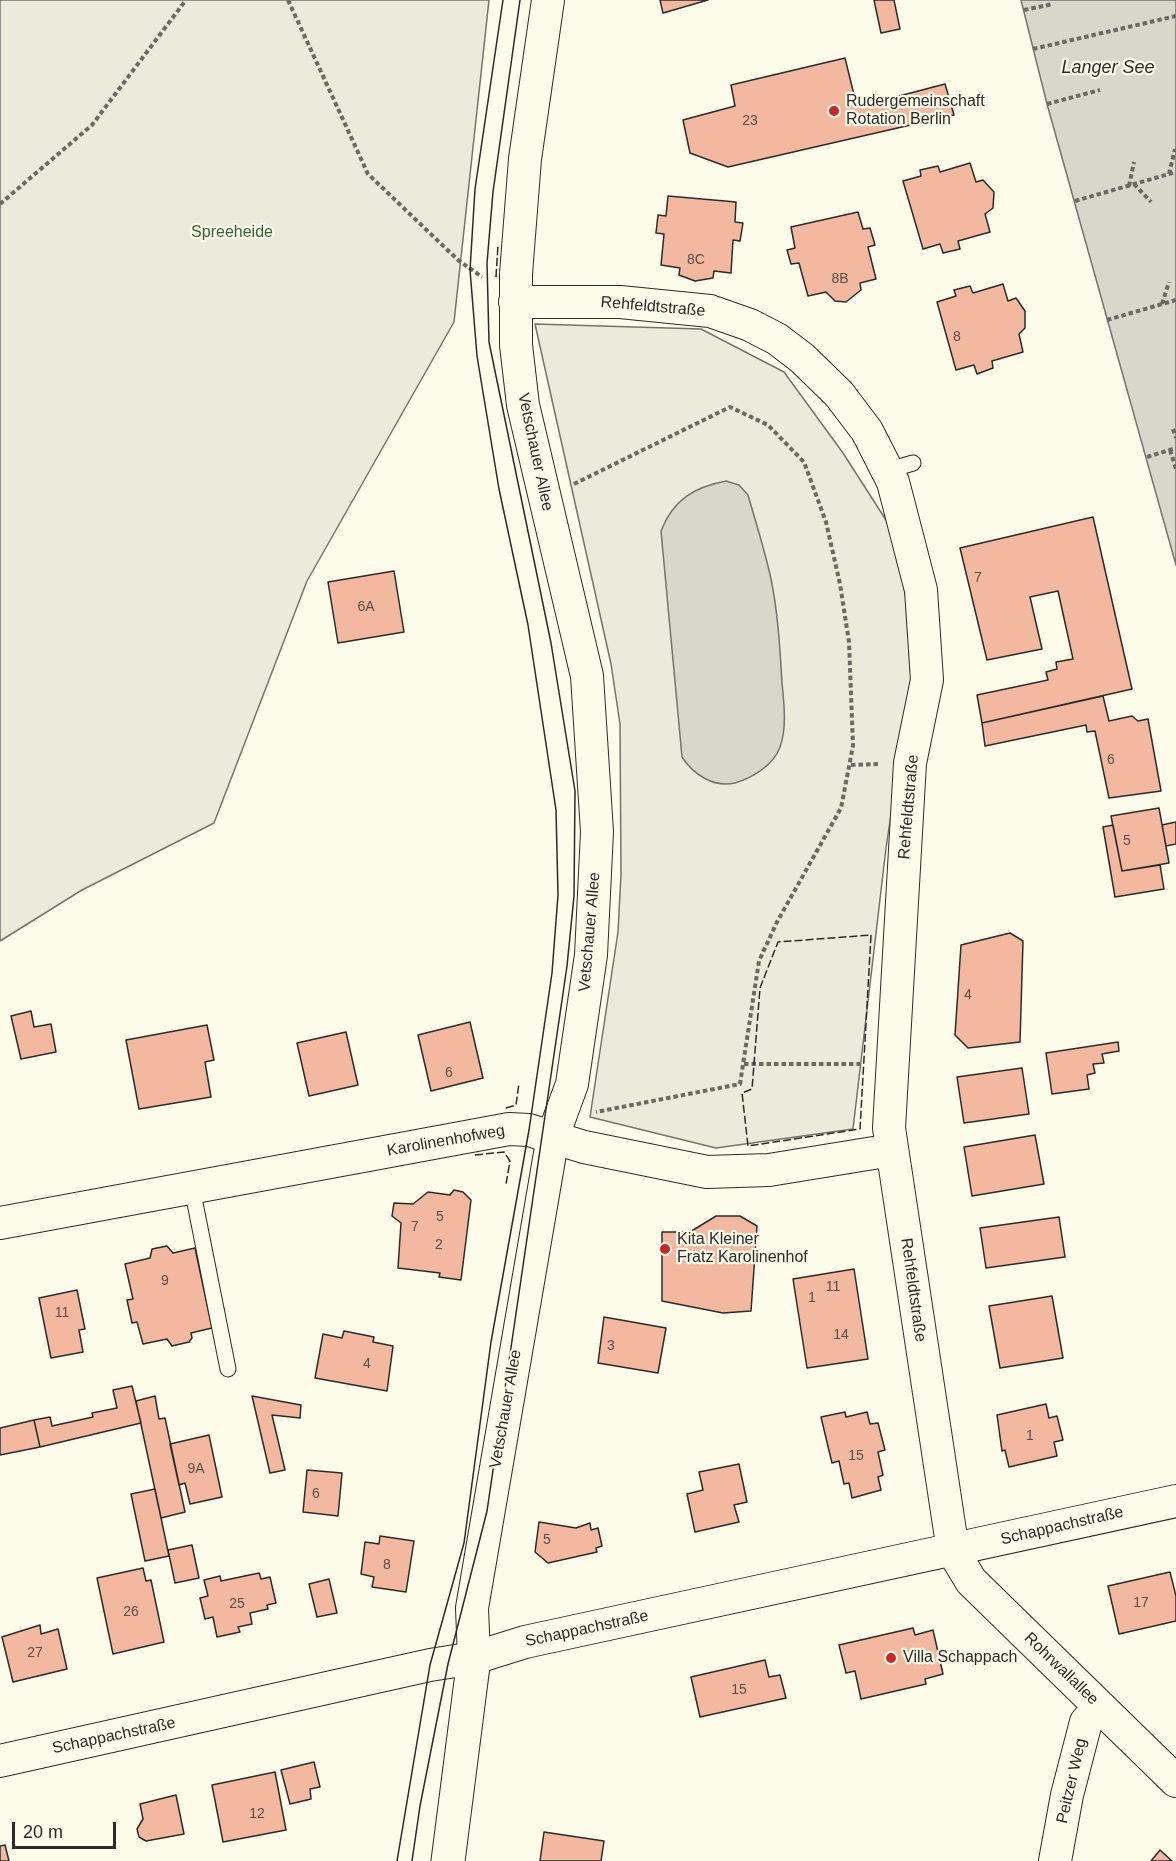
<!DOCTYPE html>
<html>
<head>
<meta charset="utf-8">
<style>
	body { margin:0 }
	#map { position:relative; width:1176px; height:1861px; overflow:hidden; background:#fdfbea; font-family:Helvetica,sans-serif }
	canvas { display:block }
	.scale { position:absolute; left:12px; top:1822px; width:104px; height:27px; box-sizing:border-box; border:3px solid #2b2b2b; border-top:0; padding-left:8px; font-size:18px; line-height:21px; white-space:nowrap; color:#2b2b2b; -webkit-text-stroke:4px #fdfbea; paint-order:stroke }
</style>
</head>
<body>
<div id="map">
<canvas width="1176" height="1861"></canvas>
<div class="scale">20 m</div>
</div>
<script>
const ctx = document.querySelector('canvas').getContext('2d');
ctx.lineJoin = 'round';
function fill(path, color) { ctx.fillStyle = color; ctx.fill(path, 'evenodd'); }
function strokePath(path, color, width, dash) { ctx.strokeStyle = color; ctx.lineWidth = width; ctx.lineCap = dash ? 'butt' : 'round'; ctx.setLineDash(dash || []); ctx.stroke(path); }
function label(font, color, halo, rows, align = 'center') {
  ctx.font = font + ' Helvetica,sans-serif'; ctx.lineWidth = 4.5; ctx.setLineDash([]); ctx.textBaseline = 'middle'; ctx.strokeStyle = halo; ctx.fillStyle = color; for (const [text, x, y, turn = 0] of rows) {
    ctx.save(); ctx.translate(x, y); ctx.rotate((+turn || 0) * Math.PI / 180); ctx.textAlign = isNaN(turn) ? turn : align; if (halo) ctx.strokeText(text, 0, 0); ctx.fillText(text, 0, 0); ctx.restore();
  }
}
const green = new Path2D(`
	M0,0H489L454,322L307,581L214,823L82,890L0,941Z
	M535,324L701,329L784,372L843,453L893,531L908,608L914,663L886,848L853,1129L716,1148L590,1117L618,932L621,874L620,724L611,664Z`);
fill(green, '#ecebdb');
strokePath(green, '#74746e', 1.5);
const water = new Path2D(`
	M1021,0H1176V565L1047,104Z
	M726,481L739,485L748,495C756,523 765,551 771,579C778,613 780,649 782,683C784,703 787,728 780,747C774,765 752,778 735,783C713,788 693,774 682,757L661,531C673,500 694,487 726,481Z`);
fill(water, '#d8d7c9');
strokePath(water, '#74746e', 1.5);
const building = new Path2D(`
	M660,0H708L663,13Z
	M874,0H894L900,29L881,33Z
	M845,58L857,107L945,84L954,115L728,167L690,153L683,120L735,106L731,85Z
	M970,163L976,182L983,180L994,192L993,208L985,214L990,232L958,241L960,249L943,253L940,244L923,249L903,181L921,176L920,170L938,166L940,172Z
	M668,196L736,202L735,222L743,223L740,241L733,240L731,273L714,271L713,278L695,281L679,275L680,268L661,265L664,234L656,233L658,215L666,216Z
	M858,212L863,229L870,228L875,245L868,247L876,279L860,283L861,290L846,302L835,301L826,292L808,296L799,263L791,264L787,250L795,248L791,227Z
	M1003,284L1008,301L1016,298L1025,311V328L1019,334L1023,352L992,361L993,368L977,374L974,365L956,370L937,302L956,296L954,290L970,286L973,293Z
	M1093,517L1132,689L982,723L977,695L1048,680L1046,672L1057,669L1056,662L1073,659L1058,591L1030,597L1042,649L987,660L960,548Z
	M394,571L404,632L338,643L328,582Z
	M1103,696L1109,721L1132,716L1138,721L1148,719L1161,791L1109,798L1095,731L1087,732L1086,725L985,746L982,723Z
	M1159,808L1169,863L1122,871L1111,816Z
	M1176,822V844L1166,846L1162,825Z
	M1113,825L1122,871L1160,865L1164,889L1115,897L1103,827Z
	M1010,933L1023,941L1020,1042L968,1048L955,1035L961,945Z
	M31,1011L34,1027L51,1024L56,1052L21,1059L11,1016Z
	M470,1022L483,1078L431,1091L418,1035Z
	M207,1025L214,1060L205,1062L211,1097L139,1109L126,1040Z
	M346,1032L358,1085L309,1096L297,1043Z
	M1118,1042L1119,1051L1102,1054L1104,1063L1093,1064L1095,1073L1087,1075L1089,1089L1052,1094L1046,1053Z
	M1022,1068L1029,1114L964,1123L957,1077Z
	M1035,1135L1044,1184L972,1196L964,1147Z
	M454,1190L463,1192L471,1200L461,1280L439,1277L440,1273L398,1268L401,1223L392,1216L394,1203L413,1204L428,1192L450,1195Z
	M716,1216H740L757,1226L751,1311L723,1313L662,1301V1232H690Z
	M1059,1217L1065,1257L986,1268L980,1228Z
	M167,1246L173,1253L195,1248L212,1328L191,1333L192,1338L189,1342L172,1346L167,1339L143,1344L137,1322L132,1323L127,1300L133,1299L125,1264L150,1258L152,1249Z
	M854,1269L868,1359L807,1368L793,1279Z
	M77,1290L85,1329L79,1330L83,1352L51,1358L39,1298Z
	M1052,1296L1063,1358L1000,1368L989,1306Z
	M604,1317L666,1328L658,1373L598,1363Z
	M344,1331L374,1337L373,1342L393,1346L387,1391L315,1378L323,1334L342,1338Z
	M132,1386L141,1423L40,1447L34,1420L50,1417L52,1426L93,1417L92,1413L117,1408L113,1390Z
	M155,1396L159,1419L165,1418L185,1512L161,1518L136,1401Z
	M252,1396L301,1405L300,1418L272,1415L285,1470L270,1473Z
	M1046,1404L1049,1418L1057,1416L1063,1440L1054,1442L1057,1456L1009,1467L1005,1450L1002,1451L997,1415Z
	M845,1412L846,1417L867,1412L870,1424L878,1423L885,1450L878,1452L883,1475L878,1477L881,1490L852,1498L849,1483L844,1484L839,1461L832,1463L821,1417Z
	M34,1420L40,1447L0,1455V1428Z
	M209,1435L222,1497L190,1504L185,1483L179,1485L170,1444Z
	M739,1464L747,1502L734,1505L739,1522L695,1532L687,1494L703,1490L699,1472Z
	M307,1470L342,1473L338,1516L303,1512Z
	M155,1489L169,1556L145,1561L131,1494Z
	M539,1522L576,1528L590,1523L591,1530L598,1528L602,1546L596,1548L597,1552L548,1563L535,1552Z
	M380,1536L414,1541L406,1592L372,1587L374,1577L361,1574L365,1542L379,1544Z
	M192,1545L199,1578L175,1583L168,1550Z
	M143,1568L146,1581L151,1580L164,1642L113,1654L97,1578Z
	M1170,1572L1176,1596V1621L1119,1634L1108,1586Z
	M259,1573L261,1579L270,1577L276,1603L267,1605L268,1609L250,1613L252,1624L238,1627L240,1632L217,1637L213,1617L205,1619L200,1598L208,1596L204,1580L220,1576L221,1581Z
	M329,1579L337,1613L317,1617L309,1584Z
	M40,1625L41,1634L58,1629L67,1669L13,1682L2,1637Z
	M913,1628L915,1635L933,1630L943,1674L925,1679L926,1684L861,1699L855,1671L846,1673L839,1645Z
	M765,1660L769,1677L780,1675L786,1698L700,1717L691,1677Z
	M314,1762L320,1787L310,1789L311,1799L290,1804L281,1770Z
	M275,1772L286,1830L223,1842L212,1785Z
	M176,1795L184,1834L146,1841L139,1837L137,1829L143,1819L140,1804Z
	M544,1832L604,1841L601,1861H540Z
	M5,1845L9,1861H0V1846Z
	M1160,1850L1172,1861H1151Z`);
fill(building, '#f2b8a0');
strokePath(building, '#2b2b2b', 1.5);
const service = new Path2D(`
	M889,470L913,463
	M192,1188L228,1369`);
const minor = new Path2D(`
	M515,302H620L710,311L750,325L777,339L802,358L839,394L867,431L893,482L921,590L927,680L910,763L889,1128L953,1551L971,1581L1176,1781
	M0,1223L509,1129L529,1130L584,1147L707,1172L769,1170L892,1150
	M474,1658L472,1608L553,1136L572,1084L591,955L597,832L587,676L523,405L516,345V274L525,159L548,0
	M0,1761L430,1665L474,1658L525,1642L1176,1501
	M1055,1861L1067,1795L1086,1722L1100,1707`);
const tertiary = new Path2D(`
	M448,1861L474,1658`);
strokePath(service, '#2b2b2b', 17);
strokePath(minor, '#2b2b2b', 34);
strokePath(tertiary, '#2b2b2b', 35);
strokePath(new Path2D(`
	M288,0L368,174L458,260L482,277
	M1024,10L1053,4
	M1033,49L1176,16
	M1047,104L1100,90
	M1169,174L1175,149
	M1134,184L1151,202
	M1129,186L1134,162
	M1075,201L1176,172
	M0,204L92,125L186,0
	M1162,304L1169,282
	M1107,320L1176,300
	M1173,429L1176,438
	M1170,450L1176,469
	M1147,457L1176,448
	M574,484L730,407L768,425L804,462L826,522L840,584L849,642L853,746L841,808L777,922L759,961L740,1084L596,1112
	M851,765L878,764
	M744,1064H860`), '#6a6964', 4, [4.5, 3]);
strokePath(service, '#fdfbea', 15);
strokePath(minor, '#fdfbea', 32);
strokePath(tertiary, '#fdfbea', 33);
strokePath(new Path2D(`
	M397,1861L430,1665L464,1543L491,1342L529,1130L552,973L558,895L556,810L528,625L499,489L477,356L470,270L475,189L503,0
	M412,1861L420,1806L448,1664L487,1511L567,966L574,896L575,791L551,643L489,342L487,263L493,192L520,0`), '#2b2b2b', 1.5);
strokePath(new Path2D(`
	M496,277L498,245
	M871,935L860,1129L748,1146L742,1093L752,1089L760,988L778,942Z
	M506,1108L516,1105L519,1083
	M475,1155L504,1152L510,1161L506,1184`), '#2b2b2b', 1.5, [8, 3]);
for (const [x, y, r, color] of [
	[834,111,6,"#c62828"],
	[665,1249,6,"#c62828"],
	[891,1658,6,"#c62828"]
]) { const dot = new Path2D(); dot.arc(x, y, r, 0, 2 * Math.PI); ctx.fillStyle = color; ctx.fill(dot); strokePath(dot, '#fdfbea', 2); }
label('14px', '#5d4e48', null, [
	["23",750,121],
	["8C",696,260],
	["8B",840,279],
	["8",957,337],
	["7",978,578],
	["6A",366,607],
	["6",1111,760],
	["5",1127,841],
	["4",968,995],
	["6",449,1073],
	["5",440,1217],
	["7",415,1227],
	["2",439,1245],
	["9",165,1281],
	["11",833,1287],
	["1",812,1298],
	["11",62,1313],
	["14",841,1335],
	["3",611,1346],
	["4",367,1364],
	["1",1030,1436],
	["15",856,1456],
	["9A",196,1469],
	["6",316,1494],
	["5",547,1540],
	["8",387,1565],
	["17",1141,1603],
	["25",237,1604],
	["26",131,1612],
	["27",35,1653],
	["15",739,1690],
	["12",257,1814]
]);
label('16px', '#2b2b2b', '#fdfbea', [
	["Rudergemeinschaft",846,102],
	["Rotation Berlin",846,120],
	["Kita Kleiner",677,1240],
	["Fratz Karolinenhof",677,1258],
	["Villa Schappach",903,1658]
], 'left');
label('16px', '#34623c', '#fdfbea', [
	["Spreeheide",232,233]
]);
label('16px', '#2b2b2b', '#fdfbea', [
	["Rehfeldtstraße",653,307,5],
	["Vetschauer Allee",535,452,78],
	["Rehfeldtstraße",909,807,-85],
	["Vetschauer Allee",590,932,-85],
	["Karolinenhofweg",446,1141,-10],
	["Rehfeldtstraße",913,1290,82],
	["Vetschauer Allee",506,1409,-80],
	["Schappachstraße",1062,1526,-13],
	["Schappachstraße",587,1629,-12],
	["Rohrwallallee",1061,1669,44],
	["Schappachstraße",114,1736,-12],
	["Peitzer Weg",1072,1781,-77]
]);
label('italic 18px', '#2b2b2b', '#fdfbea', [
	["Langer See",1108,68]
]);
</script>
</body>
</html>
